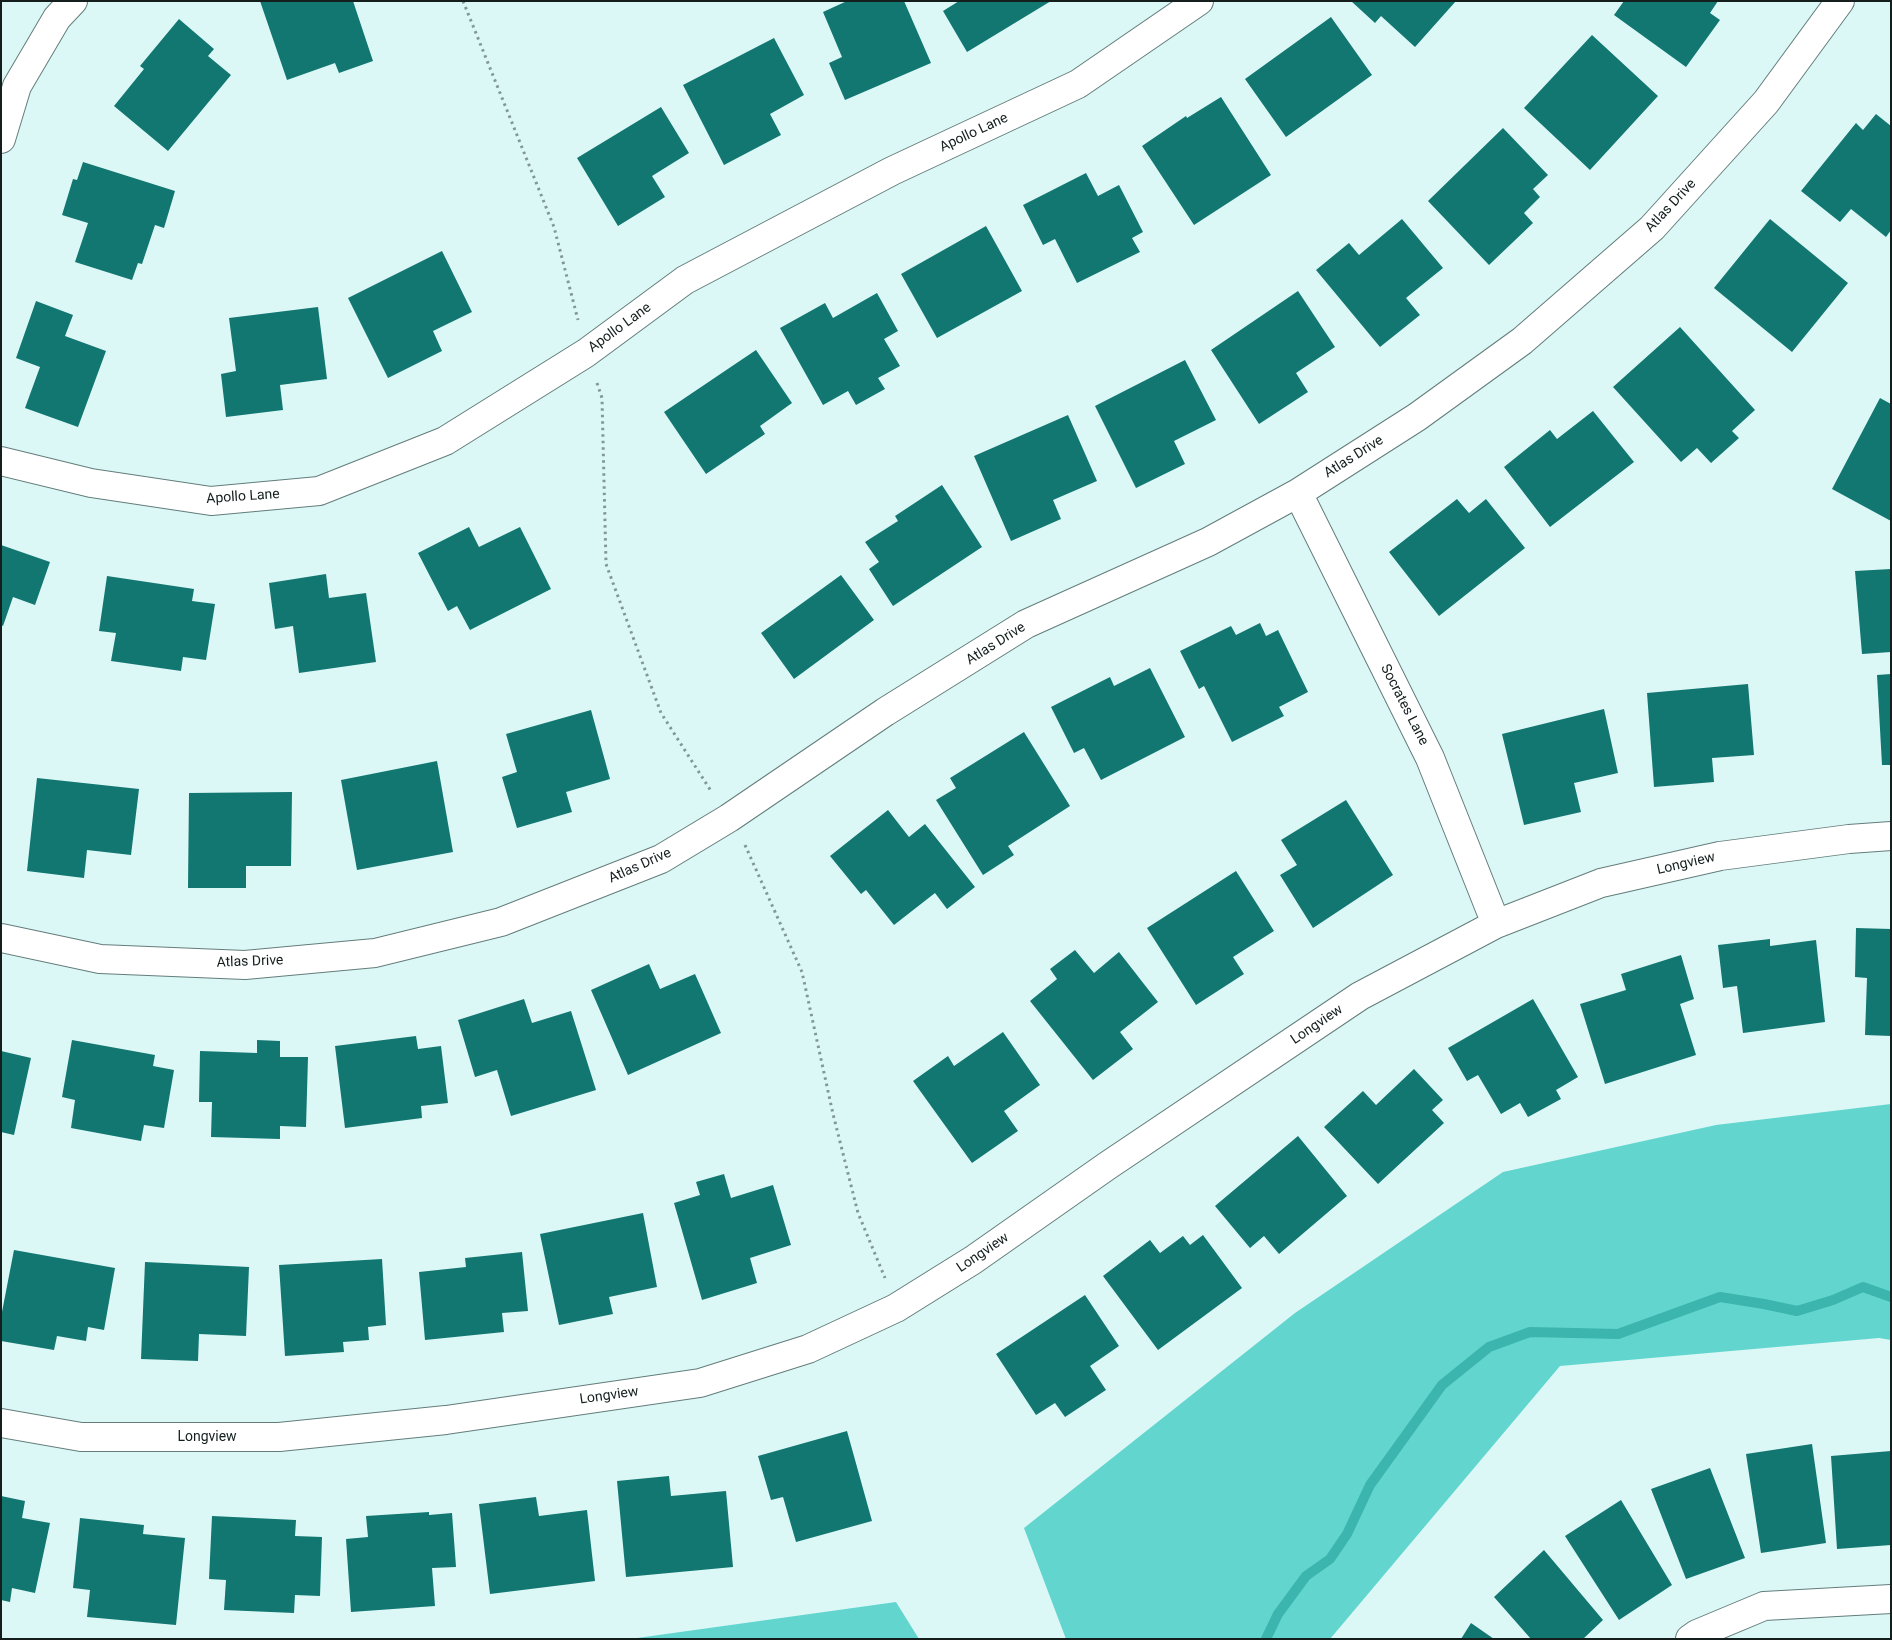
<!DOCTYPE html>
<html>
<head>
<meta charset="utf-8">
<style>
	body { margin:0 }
	#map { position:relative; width:1892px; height:1640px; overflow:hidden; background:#dbf8f6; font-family:Roboto,sans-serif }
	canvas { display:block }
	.frame { position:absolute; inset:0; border:2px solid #131e1d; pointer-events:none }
</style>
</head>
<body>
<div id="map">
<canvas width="1892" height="1640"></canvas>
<div class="frame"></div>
</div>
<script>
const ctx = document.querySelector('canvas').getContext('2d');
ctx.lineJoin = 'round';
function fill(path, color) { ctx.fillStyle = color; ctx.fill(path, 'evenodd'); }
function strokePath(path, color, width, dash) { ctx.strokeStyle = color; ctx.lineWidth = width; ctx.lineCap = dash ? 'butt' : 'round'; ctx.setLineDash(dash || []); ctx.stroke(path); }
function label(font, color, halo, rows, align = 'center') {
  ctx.font = font + ' Roboto,sans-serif'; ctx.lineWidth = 4.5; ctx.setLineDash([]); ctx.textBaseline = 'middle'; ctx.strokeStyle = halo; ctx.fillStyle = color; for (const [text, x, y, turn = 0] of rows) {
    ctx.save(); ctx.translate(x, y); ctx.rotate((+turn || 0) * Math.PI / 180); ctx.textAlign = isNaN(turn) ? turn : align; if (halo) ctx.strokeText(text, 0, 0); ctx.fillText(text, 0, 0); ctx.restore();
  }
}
fill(new Path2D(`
	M1891,1104V1340L1879,1338L1560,1366L1330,1639H1066L1024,1528L1295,1313L1503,1172L1716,1125Z
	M896,1602L919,1639H630Z`), '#62d5ce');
strokePath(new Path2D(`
	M1266,1639L1278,1614L1306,1576L1330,1559L1347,1534L1370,1485L1442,1385L1489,1347L1530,1332L1618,1334L1720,1297L1764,1304L1797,1311L1833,1300L1863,1287L1891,1297`), '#3cb5af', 10);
fill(new Path2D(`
	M260,1H353L373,61L339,73L335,63L287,80Z
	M847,1H904L931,63L845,100L829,63L842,57L823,12Z
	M959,1H1051L967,52L943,11Z
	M1351,1H1456L1415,47L1381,16L1375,23Z
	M1624,1H1718L1710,13L1720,20L1686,67L1614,15Z
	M1331,17L1372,75L1286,137L1245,79Z
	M179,19L214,49L208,56L231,75L168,151L114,106L144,69L140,66Z
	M1592,35L1658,96L1590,170L1524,108Z
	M774,38L804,95L770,114L781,135L724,165L683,85Z
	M1221,97L1271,175L1194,225L1142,146L1186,116L1187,118Z
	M661,107L689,153L652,176L665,197L618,226L577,158Z
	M1876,114L1891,126V230L1886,237L1851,209L1840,222L1801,191L1856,123L1863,130Z
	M1503,128L1548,175L1533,189L1540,197L1524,213L1533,223L1489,265L1428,201Z
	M83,162L175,191L164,228L155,225L142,264L138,263L132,280L75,262L88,223L62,215L73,179L77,180Z
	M1086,173L1098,196L1119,185L1143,232L1132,238L1140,252L1077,283L1055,239L1043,245L1023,205Z
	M1402,219L1443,268L1406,298L1420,315L1380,347L1316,270L1349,243L1359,255Z
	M1770,219L1848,283L1792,352L1714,288Z
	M986,226L1022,291L937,338L901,274Z
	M442,251L472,312L433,331L442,351L388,378L348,298Z
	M1298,291L1335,347L1296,373L1308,392L1259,424L1211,350Z
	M877,293L898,331L884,339L900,366L878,378L885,389L856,405L848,391L823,405L780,328L825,303L833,318Z
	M36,301L73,315L65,336L106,351L78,427L25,408L40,367L16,358Z
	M318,307L327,379L280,385L283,410L226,417L221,374L236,371L229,318Z
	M1680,327L1755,410L1732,431L1739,438L1711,463L1697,448L1681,462L1613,387Z
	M756,350L792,403L760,426L765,434L706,474L664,412Z
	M1185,360L1216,420L1174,441L1185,464L1136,488L1095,406Z
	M1880,398L1891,404V521L1832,489Z
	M1593,411L1634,462L1550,527L1504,467L1550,430L1557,439Z
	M1068,415L1097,481L1053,500L1061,519L1011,541L974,456Z
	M942,485L982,547L893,606L869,569L879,562L865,542L898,521L895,516Z
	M1457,499L1469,513L1486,499L1525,548L1439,616L1389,552Z
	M469,527L479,547L520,527L551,589L470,630L457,606L448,611L418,553Z
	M1,545L50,562L35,605L13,597L3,626L1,625Z
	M1891,569V652L1862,654L1855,571Z
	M326,574L329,598L366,593L376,662L299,673L293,626L275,629L269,583Z
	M841,575L874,620L794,679L761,633Z
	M107,576L194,589L192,601L215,604L206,660L183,657L181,671L111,661L116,633L99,631Z
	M1260,623L1266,636L1278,630L1308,692L1279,707L1284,716L1232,742L1204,686L1199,689L1180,651L1231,626L1236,635Z
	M1150,668L1185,737L1101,780L1084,748L1074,753L1051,707L1110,677L1114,686Z
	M1891,674V765H1882L1877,675Z
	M1748,684L1754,755L1712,758L1714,782L1654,787L1647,693Z
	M1604,709L1618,773L1574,783L1581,812L1524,825L1502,734Z
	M591,710L610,779L566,792L572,812L517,828L502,777L517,772L506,734Z
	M1024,732L1070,806L1008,846L1014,855L983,875L936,800L956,788L950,778Z
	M437,761L453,852L357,870L341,780Z
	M37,778L139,789L131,855L87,850L84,878L27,871Z
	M292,792L291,866H246V888H188L189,793Z
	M1346,800L1393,875L1313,928L1280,875L1297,865L1281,840Z
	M888,810L909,837L925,824L975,887L947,909L935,893L894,925L866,890L861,894L830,856Z
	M1236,871L1274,931L1233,957L1244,974L1196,1005L1147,928Z
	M1856,928L1891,929V1036L1865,1035L1867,978L1855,977Z
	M1770,939V946L1816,940L1825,1022L1743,1033L1737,986L1723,988L1718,945Z
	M1075,950L1094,973L1119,952L1158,1002L1120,1032L1133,1049L1093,1080L1030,1001L1057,979L1050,969Z
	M1681,955L1694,999L1680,1004L1696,1055L1605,1084L1580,1004L1626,990L1621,974Z
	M649,964L660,989L695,974L721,1033L628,1075L591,990Z
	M524,999L532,1023L571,1011L596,1090L511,1116L497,1070L475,1077L458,1020Z
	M1533,999L1578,1077L1556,1090L1561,1099L1528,1117L1520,1103L1501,1114L1478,1075L1467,1081L1448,1048Z
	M1003,1032L1040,1085L1004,1111L1018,1131L972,1163L913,1081L948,1056L954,1066Z
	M416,1036L418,1049L441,1046L448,1103L421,1106L422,1118L345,1128L335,1046Z
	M72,1040L155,1055L153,1066L174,1070L164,1128L144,1125L141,1141L71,1128L75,1100L62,1097Z
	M257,1040L280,1041V1057H308L306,1127L280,1126V1139L211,1137L212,1102H199L200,1051L257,1053Z
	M1,1051L31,1058L14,1135L1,1132Z
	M1414,1069L1443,1100L1432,1110L1444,1123L1378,1184L1324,1127L1363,1091L1376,1105Z
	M1298,1136L1347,1196L1279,1254L1264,1236L1250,1248L1215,1206Z
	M724,1174L731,1198L773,1185L791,1245L750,1258L757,1283L702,1300L674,1203L700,1195L696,1182Z
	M643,1213L657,1287L609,1297L613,1314L559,1325L540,1234Z
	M1203,1235L1242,1288L1158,1350L1103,1276L1150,1240L1160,1253L1183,1236L1190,1245Z
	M14,1250L115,1268L104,1330L88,1327L86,1341L57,1336L54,1350L1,1341V1317Z
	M522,1252L528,1311L502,1313L504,1332L425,1340L419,1272L466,1267L465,1258Z
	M382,1259L386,1325L368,1327L369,1340L343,1342L344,1352L285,1356L279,1265Z
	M145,1262L249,1267L246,1336L199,1334L198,1361L141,1359Z
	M1085,1295L1119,1346L1090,1366L1106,1390L1065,1417L1055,1403L1036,1415L996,1354Z
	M847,1431L872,1521L796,1542L783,1497L771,1500L758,1456Z
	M1812,1444L1826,1543L1761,1553L1746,1454Z
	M1891,1451V1545L1837,1549L1831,1456Z
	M1710,1468L1745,1558L1686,1579L1651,1489Z
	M669,1476L671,1496L726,1491L733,1567L626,1577L617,1481Z
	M1,1496L25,1501L22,1518L50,1523L35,1593L12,1588L10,1602L1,1600Z
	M536,1497L539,1516L587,1510L595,1581L490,1594L479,1504Z
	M1621,1500L1672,1585L1619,1620L1565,1536Z
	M429,1512V1515L452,1513L456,1567L432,1568L435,1606L351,1612L346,1539L368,1537L366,1516Z
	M212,1516L296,1520L295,1536L322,1537L320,1596L295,1595L294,1613L224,1610L226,1580L209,1579Z
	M80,1518L144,1525L143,1534L185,1538L176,1625L87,1617L90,1590L73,1588Z
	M1544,1550L1603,1620L1583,1639H1531L1494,1597Z
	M1471,1623L1494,1639H1461Z`), '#127671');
const minor = new Path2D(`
	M1,139L17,86L57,18L73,1
	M1,461L91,483L211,501L319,491L445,441L586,353L685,280L892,171L1078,84L1199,1
	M1298,493L1430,758L1496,924
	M1,938L100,959L245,965L375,953L501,922L661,859L729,818L885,712L1026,624L1208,542L1298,493L1417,417L1522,341L1652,228L1766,102L1840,1
	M1,1423L81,1437H279L446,1420L700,1383L808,1349L896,1308L973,1260L1107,1166L1360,996L1496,924L1601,883L1720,856L1849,839L1891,836
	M1690,1639L1697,1634L1764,1606L1891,1599`);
strokePath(minor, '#637d7b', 30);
strokePath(new Path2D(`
	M463,1L554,227L578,320
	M597,383L602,398L606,564L661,713L711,791
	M745,845L802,972L833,1114L858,1213L885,1278`), '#839896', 3, [2.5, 4]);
strokePath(minor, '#fff', 28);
label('14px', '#131e1d', '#fff', [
	["Apollo Lane",974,133,-25],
	["Atlas Drive",1671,206,-47],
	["Apollo Lane",620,328,-36],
	["Atlas Drive",1354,457,-32],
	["Apollo Lane",243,497,-4],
	["Atlas Drive",996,644,-32],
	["Socrates Lane",1404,705,63],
	["Longview",1686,864,-13],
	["Atlas Drive",640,866,-24],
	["Atlas Drive",250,962,-2],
	["Longview",1317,1025,-34],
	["Longview",983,1253,-34],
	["Longview",609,1396,-8],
	["Longview",207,1437]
]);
</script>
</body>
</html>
